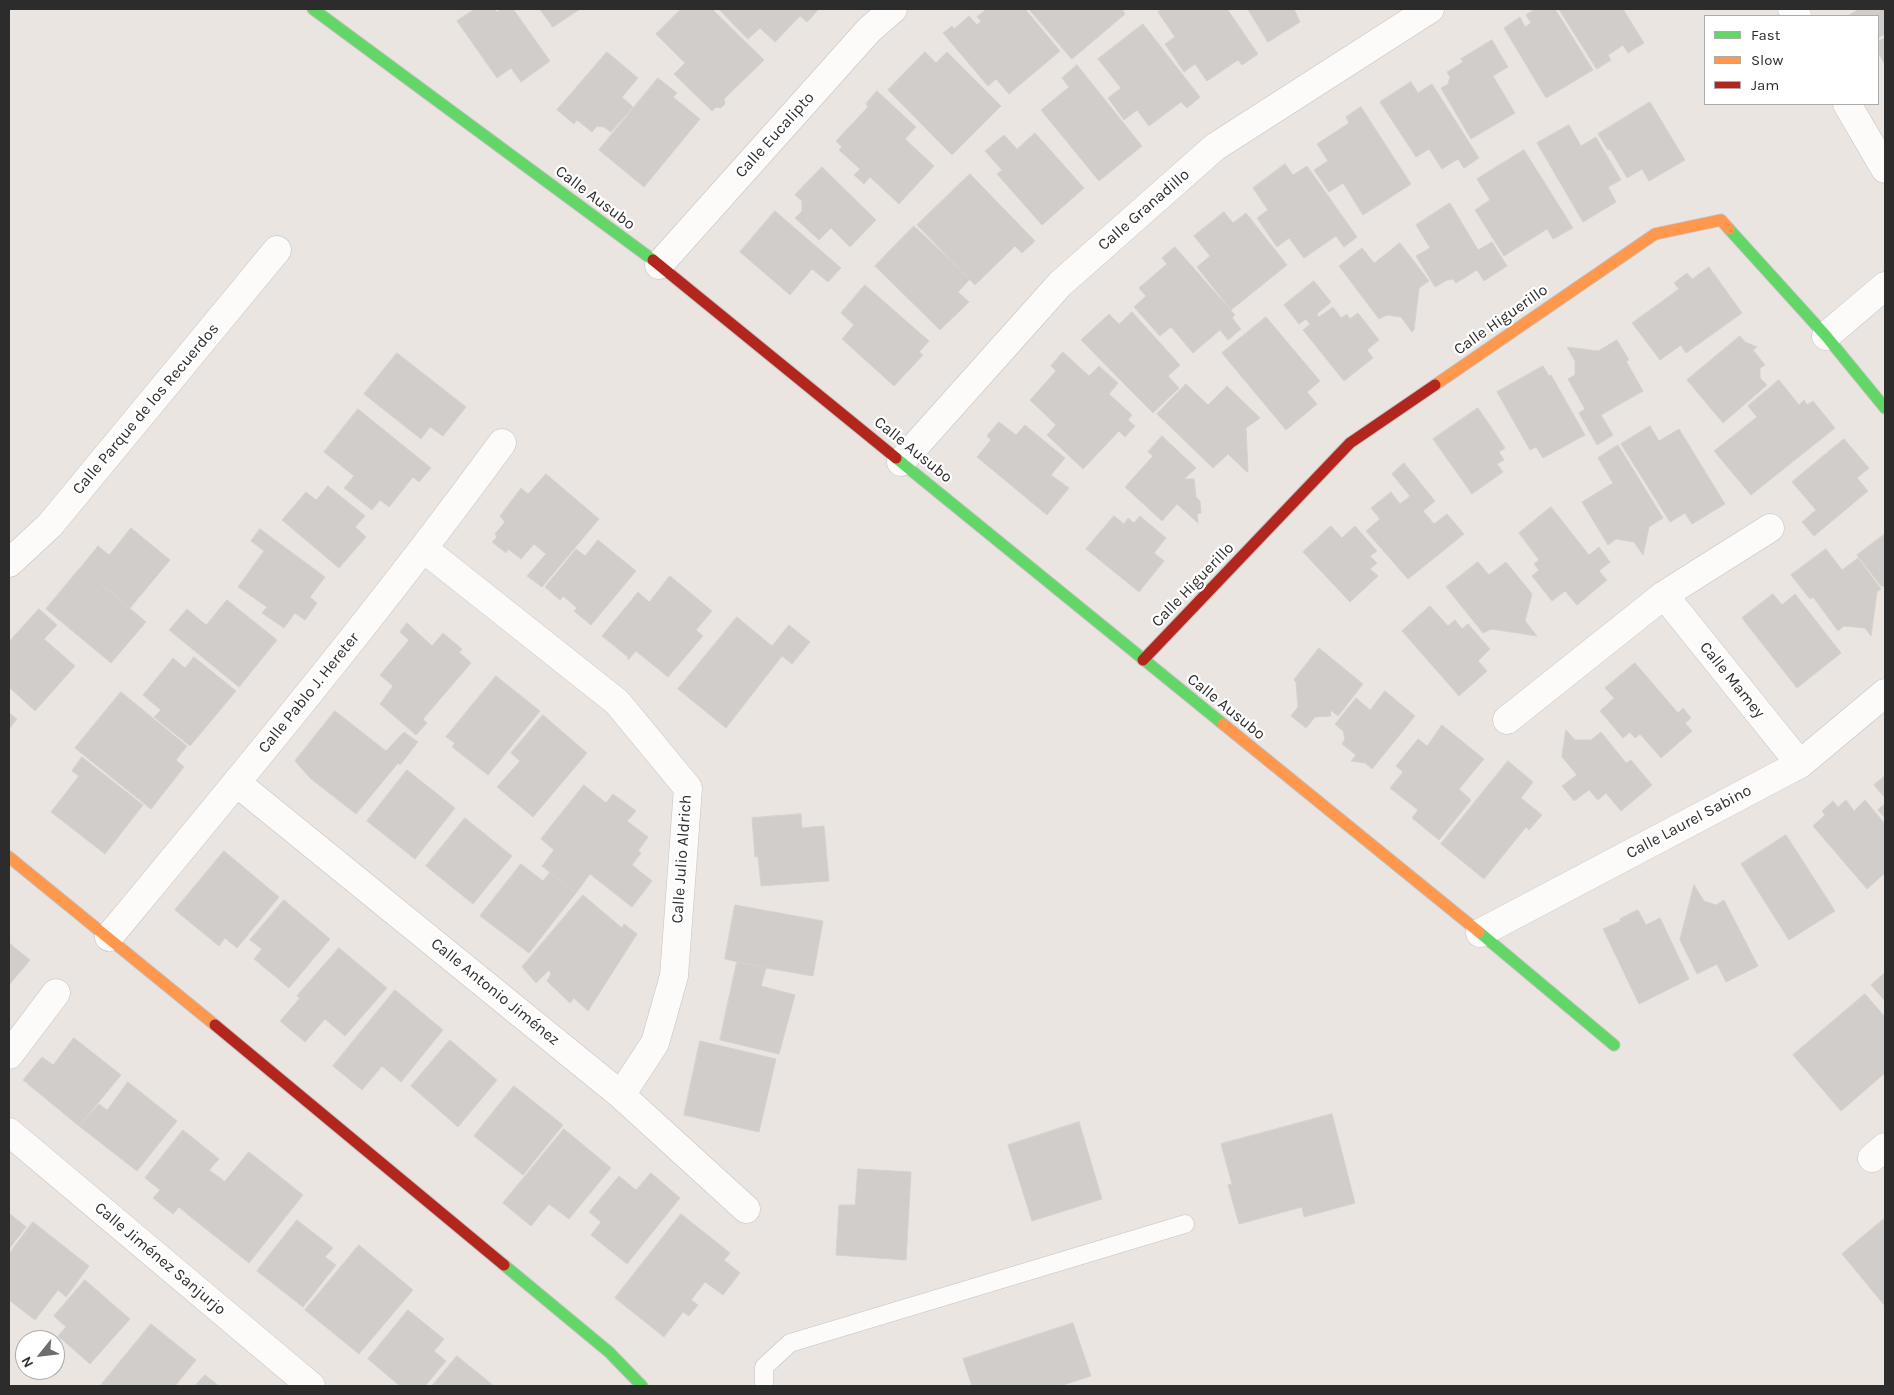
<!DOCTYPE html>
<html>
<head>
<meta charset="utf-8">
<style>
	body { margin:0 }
	#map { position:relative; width:1894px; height:1395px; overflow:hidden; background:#eae5e1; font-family:Karla,sans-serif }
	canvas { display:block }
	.frame { position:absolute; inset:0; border:10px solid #2c2c2c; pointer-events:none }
	.legend { position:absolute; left:1704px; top:15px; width:175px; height:90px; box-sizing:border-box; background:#fff; border:1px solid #ababab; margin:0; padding:6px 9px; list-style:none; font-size:15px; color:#2c2c2c }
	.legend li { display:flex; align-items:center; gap:10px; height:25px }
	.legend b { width:25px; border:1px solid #ababab }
	.north { position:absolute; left:15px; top:1330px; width:50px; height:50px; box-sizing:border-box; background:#fff; border:1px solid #ababab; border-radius:50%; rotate:241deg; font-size:14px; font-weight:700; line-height:20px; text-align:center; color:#2c2c2c }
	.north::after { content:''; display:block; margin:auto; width:18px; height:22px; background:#6e6d6b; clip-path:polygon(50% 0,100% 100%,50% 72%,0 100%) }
</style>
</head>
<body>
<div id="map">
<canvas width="1894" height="1395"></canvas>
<div class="frame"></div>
<ul class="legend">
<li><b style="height:6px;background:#63d668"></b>Fast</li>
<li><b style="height:6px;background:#ff974d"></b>Slow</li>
<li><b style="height:6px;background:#b3261e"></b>Jam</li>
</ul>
<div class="north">N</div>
</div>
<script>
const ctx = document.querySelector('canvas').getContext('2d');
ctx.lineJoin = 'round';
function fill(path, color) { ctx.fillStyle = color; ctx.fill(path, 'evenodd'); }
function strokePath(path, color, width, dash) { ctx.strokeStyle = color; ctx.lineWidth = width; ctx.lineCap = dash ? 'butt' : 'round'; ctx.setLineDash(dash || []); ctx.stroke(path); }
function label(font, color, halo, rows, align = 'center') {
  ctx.font = font + ' Karla,sans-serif'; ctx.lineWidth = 4.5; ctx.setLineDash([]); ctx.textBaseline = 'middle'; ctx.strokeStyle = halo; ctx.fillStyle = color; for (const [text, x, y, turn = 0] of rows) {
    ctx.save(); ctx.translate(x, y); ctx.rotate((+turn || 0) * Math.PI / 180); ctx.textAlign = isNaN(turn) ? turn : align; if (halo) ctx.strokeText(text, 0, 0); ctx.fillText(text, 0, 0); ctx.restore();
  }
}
const building = new Path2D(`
	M475,9H494L497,12L501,9H513L550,61L521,82L511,68L497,78L457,21Z
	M540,9H580L553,27Z
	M681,9H712L764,60L724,99L725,104L721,108L716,107L712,111L674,74L685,63L656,34Z
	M719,9H819L807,22L800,16L775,42L760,28L748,39Z
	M987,9H1025L1060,51L1009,94L996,79L988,86L943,33L952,26L954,29L969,16L977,25L981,21L977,17Z
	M1029,9H1122L1125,14L1072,59Z
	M1163,9H1227L1258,54L1242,65L1238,60L1207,81L1195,64L1184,72L1165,44L1175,37L1158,12Z
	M1248,9H1294L1300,22L1268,42Z
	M1536,9H1555L1593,70L1546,98L1504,28L1520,17L1525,27L1531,23L1526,15Z
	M1559,9H1623L1644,43L1628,53L1623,45L1608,55L1611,60L1597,69Z
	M1859,9H1885V34L1878,38V16H1848Z
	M1143,24L1200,97L1187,108L1181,102L1149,126L1137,110L1124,120L1108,98L1121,88L1098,59Z
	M1885,38V65L1878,52V42Z
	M1492,40L1508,67L1493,76L1515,113L1471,139L1441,88L1448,84L1450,77L1447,72L1463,62L1461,59Z
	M607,52L638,78L622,97L633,107L611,132L604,127L597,126L592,132L577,120L574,124L557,110Z
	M925,52L936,63L947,52L1001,106L952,155L888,90Z
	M1077,65L1142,146L1099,181L1041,110L1069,87L1062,78Z
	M658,78L677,93L673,97L700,119L644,187L599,150Z
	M1411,82L1418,93L1432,84L1479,158L1464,168L1458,159L1442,169L1429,149L1416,157L1380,102Z
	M877,91L916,127L905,139L934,166L899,204L870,177L864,184L854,175L860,169L839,150L842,147L836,141L868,107L866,104Z
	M1650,102L1685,160L1649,181L1642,169L1627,178L1610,149L1608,150L1598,134Z
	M1361,107L1411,184L1363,215L1343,183L1329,192L1314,170L1328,161L1317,144L1349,123L1346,117Z
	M1569,125L1581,146L1596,137L1621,180L1608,187L1616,202L1583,222L1537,143Z
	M1035,133L1084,188L1042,225L997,174L1002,170L985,151L1004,135L1017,149Z
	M1524,150L1573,228L1553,239L1547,229L1504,256L1475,210L1490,200L1477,179Z
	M1285,164L1293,175L1307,166L1357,237L1344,247L1336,236L1304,258L1289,238L1277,247L1257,218L1268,210L1253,188Z
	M822,167L876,220L850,247L831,228L819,240L795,218L802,211V201L795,195Z
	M970,174L1035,241L1022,253L1015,246L975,285L917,225Z
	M1450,203L1478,250L1492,242L1507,266L1484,281L1477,270L1456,283L1453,279L1447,280L1435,287L1416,256L1430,248L1416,225Z
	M775,211L841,268L828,282L812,269L790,295L740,252Z
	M1224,212L1233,223L1246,213L1287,265L1231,310L1197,267L1210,256L1194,236Z
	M914,226L970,279L958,292L969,302L940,330L875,266Z
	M1400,243L1429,281L1419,288L1414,330L1412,332L1401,317L1387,315L1379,319L1339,266L1362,248L1374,263Z
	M1175,247L1235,315L1232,318L1241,329L1228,340L1220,330L1193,353L1171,327L1160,336L1134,307L1146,296L1139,288L1167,264L1162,258Z
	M1709,267L1742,313L1686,353L1681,345L1660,360L1632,323L1679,289L1674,283L1687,273L1692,279Z
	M1314,281L1331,302L1317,314L1319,317L1333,307L1341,318L1347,314L1350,319L1358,313L1379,340L1367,350L1373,358L1344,381L1303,330L1310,324L1306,319L1299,324L1284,305Z
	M865,285L929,341L919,352L923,355L894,386L842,339L854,325L841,313Z
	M1132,312L1180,365L1168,376L1179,388L1153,413L1081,340L1109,314L1119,324Z
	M1266,317L1320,381L1307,392L1317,404L1286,430L1222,353Z
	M1740,336L1745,342L1757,347L1753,350L1765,365L1760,368V378L1767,385L1723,423L1687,380Z
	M1617,340L1629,360L1626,361L1643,391L1601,415L1613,435L1597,445L1579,413L1585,409L1568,379L1575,375V361L1567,347L1598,351Z
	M1063,352L1089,376L1099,366L1118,383L1109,394L1132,415L1128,420L1135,426L1125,437L1119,431L1083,469L1047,435L1056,425L1030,400L1056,371L1051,366Z
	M397,353L466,407L443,436L430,427L421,439L364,394Z
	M1543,366L1549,376L1551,375L1585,435L1543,458L1536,447L1530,450L1497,392Z
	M1779,380L1799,405L1804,400L1807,405L1813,401L1835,428L1751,495L1714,451L1757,417L1748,406Z
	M1186,384L1208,405L1227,386L1260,418L1246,428L1248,471L1247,472L1228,454L1213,468L1157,414Z
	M1478,408L1505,448L1499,452L1504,460L1497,464L1503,472L1472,494L1433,439Z
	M358,409L431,468L419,482L413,477L389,507L380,500L372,510L344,488L354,476L324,452Z
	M999,422L1016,435L1025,425L1065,458L1051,475L1069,488L1047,515L977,457L991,440L987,436Z
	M1650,426L1659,441L1679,429L1725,504L1692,524L1685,513L1670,522L1621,444Z
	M1162,436L1196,468L1184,479H1194L1196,497L1200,501L1201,513L1197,514L1198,523L1177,504L1162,521L1125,487L1153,456L1148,452Z
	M1844,439L1869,468L1857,478L1868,491L1814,536L1802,522L1816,510L1792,482Z
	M1618,445L1663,518L1649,527L1643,555L1634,542L1616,539L1608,545L1582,502L1613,483L1598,458Z
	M1404,463L1435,501L1423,511L1434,524L1447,514L1464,534L1408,579L1366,531L1380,519L1371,508L1391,492L1400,504L1410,496L1392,474Z
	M546,474L599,519L542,587L527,576L546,554L534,544L521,559L508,549L506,553L492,542L497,537L495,534L505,522L500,516L521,488L528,494Z
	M328,486L365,516L355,527L366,537L339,568L282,520L306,492L316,500Z
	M1551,507L1589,555L1599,547L1610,562L1599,571L1607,580L1577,605L1565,591L1552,601L1532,576L1539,570L1534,564L1539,560L1519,533Z
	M1114,516L1124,524L1128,518L1134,523L1140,516L1166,538L1154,553L1164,561L1139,592L1086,549Z
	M1331,526L1342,538L1355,526L1377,551L1370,556L1377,563L1370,569L1378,576L1350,602L1303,552Z
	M131,528L170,560L130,608L81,567L98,546L109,555Z
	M260,529L325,577L310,597L317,603L305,620L295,613L284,628L262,613L267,607L238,587L264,551L251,541Z
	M1885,534V586H1881L1857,555Z
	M598,540L636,571L591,625L574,611L577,608L563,596L560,600L545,587L576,549L585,556Z
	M1826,549L1842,570L1858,558L1881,589L1877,592L1871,636L1865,628L1844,626L1838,631L1813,597L1810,599L1791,575Z
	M1478,562L1489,575L1506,562L1532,594L1525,621L1537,636L1491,629L1483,633L1446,587Z
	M81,567L146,622L111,663L46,609Z
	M670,576L712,611L696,630L703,636L668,677L636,651L628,660V657L602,636L638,592L649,602Z
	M1773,594L1782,605L1795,594L1841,653L1797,688L1742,618Z
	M227,600L277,640L239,687L169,630L187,609L206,625Z
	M1430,606L1448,626L1455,620L1462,629L1468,624L1490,649L1478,661L1487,671L1459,696L1402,631Z
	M39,609L57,625L44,639L75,666L35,711L9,687V642Z
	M737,617L772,646L789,625L810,642L792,664L782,656L726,728L678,689Z
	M407,623L432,646L443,633L462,649L459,652L471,663L423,719L427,723L416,735L380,704L393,686L380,675L409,640L400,632Z
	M1319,648L1363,684L1338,716L1330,710L1331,716L1315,717L1306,728L1291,716L1298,707L1296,682L1294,680Z
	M194,657L236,691L190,746L154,717L161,710L143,695L173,658L185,668Z
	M1635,663L1678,713L1683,708L1691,718L1685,723L1692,731L1661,758L1640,734L1635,738L1630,732L1623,738L1600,711L1614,698L1605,688Z
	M496,676L540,711L488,775L452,747L455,743L446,737Z
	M1385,691L1415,716L1372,769L1365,763L1351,761L1356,755L1342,744L1345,739L1343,731L1335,724L1356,698L1370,710Z
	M121,692L187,746L176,760L184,767L151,809L75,748Z
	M335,711L386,751L404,732L418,742L400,765L398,763L356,814L310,778L295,761Z
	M9,713L17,719L9,729Z
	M543,715L587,753L533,817L497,787L520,761L511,753Z
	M1442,725L1484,759L1459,789L1471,800L1439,840L1412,818L1418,810L1390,788L1403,772L1396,766L1418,739L1427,746Z
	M1566,730L1575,740H1591L1601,732L1626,763L1631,760L1652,785L1621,811L1606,793L1598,800L1589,790L1574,801L1562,786L1577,775L1562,757Z
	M82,757L143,805L105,854L51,812L79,776L72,771Z
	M1508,761L1533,782L1521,798L1542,815L1529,830L1526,827L1484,879L1441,844Z
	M407,770L455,808L415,859L367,821Z
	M1885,776V798L1874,785Z
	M584,785L606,803L613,794L636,811L627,821L648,837L638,851L641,853L632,865L652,881L632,907L590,874L576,893L542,866L554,850L541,839Z
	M1846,800L1854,811L1865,800L1885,824V873L1867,889L1813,826L1825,815L1822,811L1833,801L1838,807Z
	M1885,804V818L1878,810Z
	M801,814L802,828L824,826L829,881L761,886L758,856L755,857L752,818Z
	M465,818L512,856L473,904L426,866Z
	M1786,835L1835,911L1789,940L1741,864Z
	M224,851L279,897L237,948L225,938L219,946L175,910Z
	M521,864L543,881L550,872L576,893L529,953L480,916Z
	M1694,885L1704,901L1716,905L1724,900L1758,966L1726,982L1717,964L1697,974L1680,940Z
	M583,895L622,928L624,924L637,934L588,1011L574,998L570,1003L547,981L551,974L549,970L536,983L522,967Z
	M284,900L330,939L289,988L254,959L262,949L250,940Z
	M735,905L823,921L813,976L766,968L725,959Z
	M1638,910L1646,925L1660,918L1689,979L1639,1004L1603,929L1621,921L1620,919Z
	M9,943L30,960L9,985Z
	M339,948L387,988L345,1036L325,1019L305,1042L280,1021L300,998L297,996Z
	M737,962L766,968L761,986L795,995L779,1054L720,1040Z
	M1885,973V1001L1871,985Z
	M395,990L443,1030L401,1082L382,1066L362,1090L333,1066Z
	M1865,994L1885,1017V1073L1841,1111L1793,1055Z
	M74,1038L121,1075L79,1126L23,1080L42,1057L53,1065Z
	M450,1040L497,1080L458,1127L411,1086Z
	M700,1041L776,1059L759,1132L684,1115Z
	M128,1082L177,1121L137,1171L79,1126L99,1104L107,1110Z
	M514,1086L563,1125L523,1175L474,1136Z
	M1332,1114L1355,1203L1304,1217L1302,1207L1239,1224L1228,1185L1232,1184L1221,1144Z
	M1079,1122L1102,1199L1032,1221L1008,1145Z
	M564,1129L611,1168L569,1219L549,1204L531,1226L503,1203Z
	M183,1130L219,1159L209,1170L223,1180L192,1218L179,1207L173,1214L153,1198L160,1190L145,1178Z
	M249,1152L303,1195L249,1263L192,1218L223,1180L224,1182Z
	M858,1169L911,1172L906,1260L836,1255L839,1205H855Z
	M651,1173L680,1198L627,1264L591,1235L601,1222L589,1212L619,1176L636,1190Z
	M9,1213L26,1227L9,1249Z
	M681,1214L730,1253L724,1260L740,1273L723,1295L705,1282L691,1300L698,1305L689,1316L683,1312L664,1337L615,1298Z
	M1885,1218V1306L1842,1254Z
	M297,1220L333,1248L325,1257L336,1265L303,1307L257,1271Z
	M33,1222L89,1266L66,1297L58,1290L35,1320L9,1300V1254Z
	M359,1245L413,1290L359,1354L305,1310Z
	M85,1280L130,1319L90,1364L58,1336L66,1327L54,1316Z
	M408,1310L444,1339L434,1351L446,1361L425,1386H400L368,1359Z
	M1073,1323L1091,1376L1060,1386H972L963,1359Z
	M151,1324L196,1360L175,1386H100Z
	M457,1356L494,1386H432Z
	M205,1375L219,1386H195Z`);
fill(building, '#d0cdca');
strokePath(building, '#d5d1cd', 1);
const lane = new Path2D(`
	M764,1386V1367L790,1343L1185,1224`);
const street = new Path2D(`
	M1792,9L1797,16
	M1847,104L1885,169
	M659,265L869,30L893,9
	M1826,336L1885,286
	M901,462L1060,284L1215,147L1430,9
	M424,549L617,702L688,788L674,976L655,1043L621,1095
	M9,563L50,525L277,250
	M1664,595L1800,764
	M1507,720L1664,595L1770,528
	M237,783L621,1095L746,1209
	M1480,933L1800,764L1885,693
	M109,937C243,775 378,613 502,443
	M9,1055L56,993
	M9,1132L311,1386
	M1872,1158L1885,1147`);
const fast = new Path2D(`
	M313,9L653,260
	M1729,229L1826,336L1885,408
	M896,458L1223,724
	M1479,932L1614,1045
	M504,1265L609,1352L642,1386`);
const slow = new Path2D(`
	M1435,385L1655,234L1721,220L1729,229
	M1223,724L1479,932
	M9,857L215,1025`);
const jam = new Path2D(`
	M653,260L896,458
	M1143,660L1350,443L1435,385
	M215,1025L504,1265`);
strokePath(lane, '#c3c2c3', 19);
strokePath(street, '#c3c2c3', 29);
strokePath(fast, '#c3c2c3', 13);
strokePath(slow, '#c3c2c3', 13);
strokePath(jam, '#c3c2c3', 13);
strokePath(lane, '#fcfbfa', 18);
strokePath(street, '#fcfbfa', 28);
strokePath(fast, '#63d668', 11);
strokePath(slow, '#ff974d', 11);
strokePath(jam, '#b3261e', 11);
label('16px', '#2c2c2c', '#fff', [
	["Calle Eucalipto",775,135,-48],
	["Calle Ausubo",595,198,37],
	["Calle Granadillo",1144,210,-41],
	["Calle Higuerillo",1501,320,-35],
	["Calle Parque de los Recuerdos",146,409,-50],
	["Calle Ausubo",913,450,39],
	["Calle Higuerillo",1193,585,-46],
	["Calle Mamey",1732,680,51],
	["Calle Pablo J. Hereter",309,693,-51],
	["Calle Ausubo",1226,707,39],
	["Calle Laurel Sabino",1689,822,-28],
	["Calle Julio Aldrich",682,859,-86],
	["Calle Antonio Jiménez",495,992,39],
	["Calle Jiménez Sanjurjo",160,1259,40]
]);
</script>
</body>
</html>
